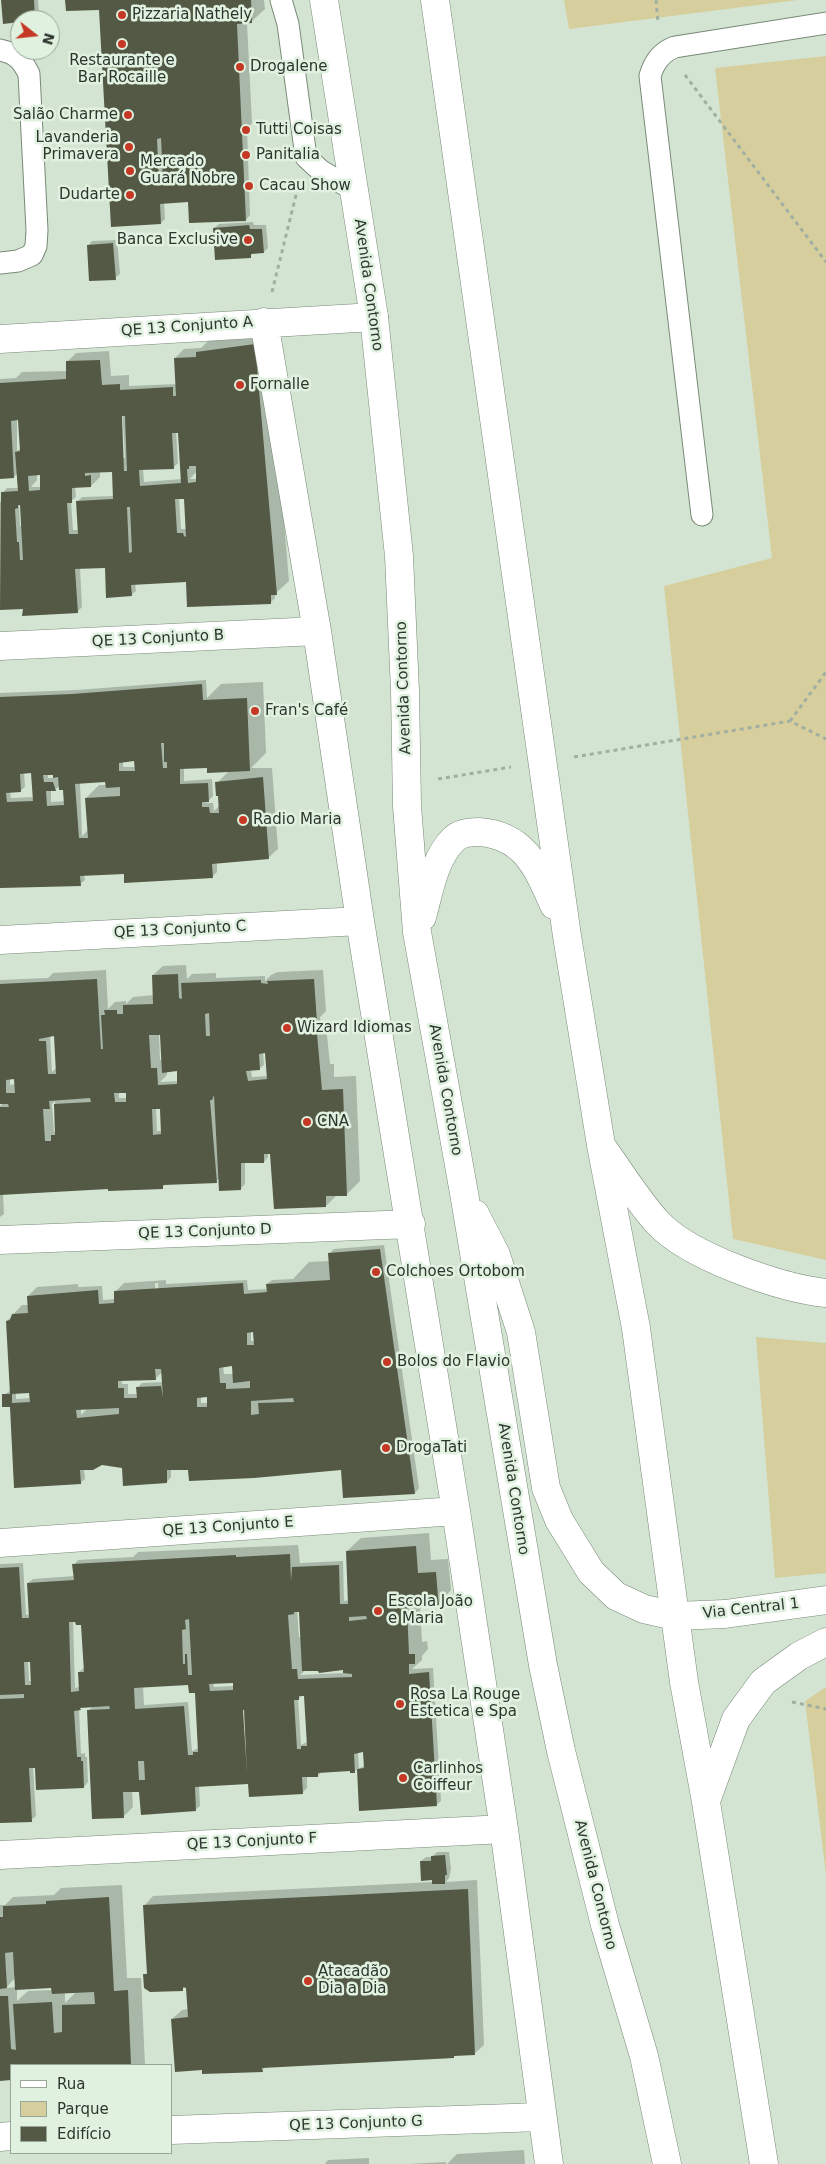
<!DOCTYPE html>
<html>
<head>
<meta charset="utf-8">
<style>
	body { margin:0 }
	#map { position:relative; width:826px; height:2164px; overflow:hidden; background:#d3e5d2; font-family:"DejaVu Sans",sans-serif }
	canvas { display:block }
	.legend { position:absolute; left:10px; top:2064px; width:162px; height:90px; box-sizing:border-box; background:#e0f2df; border:1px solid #99a698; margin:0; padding:6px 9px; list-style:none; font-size:15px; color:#2e352e }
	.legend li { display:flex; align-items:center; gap:10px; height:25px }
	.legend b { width:25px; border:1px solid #99a698 }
	.north { position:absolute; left:10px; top:10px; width:50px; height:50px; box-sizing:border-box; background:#e0f2df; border:1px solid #99a698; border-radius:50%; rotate:106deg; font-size:14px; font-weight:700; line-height:20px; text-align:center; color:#2e352e }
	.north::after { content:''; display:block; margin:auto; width:18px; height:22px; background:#c43825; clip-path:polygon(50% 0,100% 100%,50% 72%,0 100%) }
</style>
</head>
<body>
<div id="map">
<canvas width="826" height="2164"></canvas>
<ul class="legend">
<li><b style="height:6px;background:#fff"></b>Rua</li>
<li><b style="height:14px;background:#d7ce9e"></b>Parque</li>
<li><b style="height:14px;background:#535945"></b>Edifício</li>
</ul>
<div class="north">N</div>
</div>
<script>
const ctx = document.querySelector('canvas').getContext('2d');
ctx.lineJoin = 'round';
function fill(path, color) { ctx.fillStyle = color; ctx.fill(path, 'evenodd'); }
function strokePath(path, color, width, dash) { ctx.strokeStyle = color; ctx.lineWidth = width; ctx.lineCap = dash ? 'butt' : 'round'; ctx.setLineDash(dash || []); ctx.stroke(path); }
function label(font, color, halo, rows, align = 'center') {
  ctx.font = font + ' "DejaVu Sans",sans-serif'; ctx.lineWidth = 5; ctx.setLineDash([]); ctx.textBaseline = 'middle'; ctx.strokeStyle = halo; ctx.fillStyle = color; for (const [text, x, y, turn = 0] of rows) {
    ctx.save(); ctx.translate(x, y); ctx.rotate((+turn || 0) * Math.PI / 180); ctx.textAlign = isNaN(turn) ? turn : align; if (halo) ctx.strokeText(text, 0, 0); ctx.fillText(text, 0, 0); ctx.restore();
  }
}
fill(new Path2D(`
	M564,0H798L569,29Z
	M826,56V1260L733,1239L664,586L772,558L715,68Z
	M756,1337L826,1343V1573L775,1578Z
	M826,1687V1875L805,1701Z`), '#d7ce9e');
fill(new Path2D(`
	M3,0H38L39,16L35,20L20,21Z
	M66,0H264L265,9L251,22L247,23L252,123L247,128L250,215L246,220L189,201L164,203L165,219L161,223L102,8Z
	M253,222L254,225H266L268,248L264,252H254L250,256L214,228L219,224Z
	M117,240L120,274L115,278L88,246L92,241Z
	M268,331L289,581L275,594V598L271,602L187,581L135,583L136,591L131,595L106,567L80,568L82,607L77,612L24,608L0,609V502H3V493L7,488H19L18,473L14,477L0,478V379L16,378L22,372L67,371V362L76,353L109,351L111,376L129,375V386L177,384L175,358L184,349L201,348L210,339ZM120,404H122L125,458H123ZM17,419H19L21,448L17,451ZM179,430L182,479L144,482L143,469L173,468L178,463L176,431ZM113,470L114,496L82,497L77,502L79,530H73L71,501L76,497L75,487L91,486L100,477V471ZM197,471V479H190ZM37,474H41V487H31L37,480ZM179,498H185L187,529H181ZM21,503L22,526H20L19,506Z
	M206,680L207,698L221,684L263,682L266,753L251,768H272L278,849L268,858L217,862V872L213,876L125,872L84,874L85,880L80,884L0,887V693L77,690ZM135,760L136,767H123V761ZM208,765L229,771L217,783L220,805L214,811L213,803H206L213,796L212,779L184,781V768ZM24,772H33L34,797L11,798L10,792L20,791L25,787ZM54,773V778H48V774ZM107,781V785H99L86,798L88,830L82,836L80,783ZM60,785L64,789L65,801L51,802V790H55Z
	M186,965L187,979L192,974L216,973V978L265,976V981L271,975L278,972L323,970L326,1011L320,1017L321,1026H326L330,1064H334V1077L356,1076L360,1181L347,1194L337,1195L326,1206L272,1151L268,1153V1157L264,1162H245V1184L241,1188L220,1178L216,1181L166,1183L163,1187H109L3,1194L4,1214L0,1217V1106L3,1103H0V980L48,978L53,973L106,970L108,1009L115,1002L126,1001V1004L133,997L154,995L153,975L163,966ZM159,1034H161L162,1060H160ZM50,1035H55L57,1067L52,1072ZM266,1050L268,1076L252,1077L251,1070L259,1069L264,1065L263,1052ZM178,1070L179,1081L160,1082L167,1075V1071ZM15,1078V1084L10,1085V1079ZM127,1091V1098H119V1092ZM55,1101L57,1132H54L52,1104ZM156,1108H161L162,1131H157Z
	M384,1245L419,1488L415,1493L342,1469H171V1477L167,1482L123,1467L101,1464L84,1468L85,1479L80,1483L4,1395L11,1390L7,1321L22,1305H28V1296L37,1287L78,1284V1287L102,1286L103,1300L115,1299V1292L124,1283L166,1280V1284L247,1280L248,1290L268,1289L267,1284L272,1280L293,1279L309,1262L330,1261V1253L334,1249ZM155,1283H158L159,1301H156ZM251,1331H255V1341H251ZM233,1365V1374H224L223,1366ZM162,1372L163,1382L142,1383L137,1388L138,1394H128V1384H122V1380L155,1379ZM30,1392L31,1398L16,1399V1393ZM201,1396H208V1403H201ZM81,1408H88L81,1415Z
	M429,1533L431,1560L448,1559L451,1590L438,1604L420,1605L422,1642L427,1641L428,1649L422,1656V1660L412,1669L433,1668L441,1801L436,1805L360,1809L358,1768L354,1772L352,1769L322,1771L318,1776H307V1788L303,1792L250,1783L199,1785L200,1806L195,1810L140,1789L132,1791L133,1807L124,1816L88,1711L93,1706H83L79,1709L81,1754L85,1753V1757H87L88,1782L84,1787L33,1767L36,1816L31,1820L0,1822V1564L23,1563L26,1615L30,1614L28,1583L33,1579L75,1576L74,1565L78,1560L133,1557L138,1552L298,1545L300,1563L343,1561L344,1601L350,1600L347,1551L361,1538ZM297,1610H300L302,1637H299ZM73,1620L83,1623L84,1668L79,1672V1698V1687L75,1688ZM28,1661H31L32,1681H29ZM344,1668V1673L300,1675L306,1670ZM234,1681V1686L214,1687L213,1682ZM192,1684L196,1692L199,1748L192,1751L188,1702L144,1705L143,1686ZM303,1695H306L307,1742L301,1745L298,1699ZM246,1708L248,1756H246L242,1709ZM364,1751L365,1765L359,1769L358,1752Z
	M437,1852H449L451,1869L449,1878L446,1882L477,1880L484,2045L474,2054L456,2055L453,2057L266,2067L262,2070L203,2069L172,2019L182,2010L189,2009L187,1985L183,1989L145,1975L148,1972L144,1906L153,1896L433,1882L421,1861L426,1857H432Z
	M122,1885L127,1978H141L145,2065H11V2079L0,2080V1905H5L13,1897L54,1895L61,1888ZM15,1978L16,1987L6,1988ZM52,1987L53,1990L28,1991L17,2001V1989ZM77,1991L65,2003V1992Z
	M524,2150L525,2164H447L457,2154Z
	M369,2158V2164H325L328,2160Z
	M446,2162V2164H408Z`), '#0003');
fill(new Path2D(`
	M1,0H34L35,20H20V22L3,24Z
	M65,0H251L252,23L237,24L246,221L189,223L188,202L160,204L161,224L111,227L99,10L66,11ZM161,138L163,180L159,181L157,139Z
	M249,225L250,229H262L264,253L251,254V258L215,260L213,228Z
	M113,243L116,280L89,281L87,245Z
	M255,344L277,595H271V604L187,607L186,582L131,585L132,596L106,598L105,568L75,569L78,613L22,616L23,609L0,610L1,492L18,491L15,452L20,451L18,420L11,421L14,478L0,479V383L66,379V361L100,360L102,385L120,384V390L173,387V396H176L174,358L196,357V352ZM122,416H125L127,471H124ZM172,433H178L181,483L140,486L139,470L174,469ZM189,466H196V482L188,483L187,469H189ZM112,472L113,499L76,501L78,534H69L67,503H72V488L91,487V475L85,476V473ZM40,475V490L29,491L28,476ZM175,499H184L186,537L184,536L183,533H177ZM18,505H20L23,560H20L19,542H17L15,509L18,508ZM127,507H130L132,552L129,553Z
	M202,684L203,700L247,698L250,771L207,773V768L180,769V784L208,783L209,802H202V807H209L210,813H219L218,796H216L215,782L263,777L269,859L212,864L213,878L124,883V874L80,876L81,886L0,888V697L72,694ZM161,743H164V762H167V768H163ZM134,761L135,771H119V763ZM31,773L33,801L7,802L6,793L21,792L20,774ZM43,775H53V778L58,777L59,790H63L64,805L47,806L46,791H56L53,782H44ZM105,782L106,788L120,787V796L85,798L88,838H79L75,784Z
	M178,974L179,998L182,999L181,983L261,980V983L268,984L267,981L314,979L317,1022H311L312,1035L317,1034L322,1090L343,1089L347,1196H326V1207L274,1209L270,1154H264V1163H241V1190L219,1191L214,1095L212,1100H210L217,1183L163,1185V1189L108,1191V1189L0,1195V1107H9L8,1104H0V984L97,979L101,1049H103L101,1015H105L104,1010H117V1014H123V1005L153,1004L152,975ZM209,1013L210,1036H206L205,1014ZM149,1035H160L162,1073L177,1071V1084L158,1085L157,1068H151ZM54,1036L56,1074H48L46,1041H39V1039ZM265,1053L267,1079L248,1081L246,1071L260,1070L259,1054ZM14,1079L15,1093H6V1080ZM114,1093H126V1102H115ZM90,1098L91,1102L54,1104L55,1135H51V1141H45L43,1109H50L49,1101ZM152,1109H160L161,1134L153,1135Z
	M380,1249L415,1494L343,1498L341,1470L254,1478L189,1481L188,1470H167V1483L123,1486L122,1468L102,1465L93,1470H80L81,1484L14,1488L10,1407H2V1394H10L6,1321L10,1320L12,1314L28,1313L27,1296L98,1290L99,1304L114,1303V1291L243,1283L244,1294L267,1292L266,1284L330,1280L328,1253ZM253,1332L254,1345H247V1333ZM232,1366L233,1383L250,1381V1388L226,1389V1383H220L219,1368ZM155,1369H161L163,1397L161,1386L136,1387L137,1398H124V1388H118V1381L156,1380ZM29,1393L30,1402L12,1403V1394ZM207,1397V1407H197V1398ZM293,1398L294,1402L258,1403L259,1414L251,1415V1401ZM119,1408V1414L77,1418L76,1410Z
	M416,1546L418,1573L436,1572L438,1597L439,1605L407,1607L409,1654H415V1664H409V1674L429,1672L437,1806L359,1811L357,1769L364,1768L363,1752L354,1754L355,1773H350V1771L318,1773V1777H302L303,1794L249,1797L248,1784L195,1787L196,1811L141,1815L139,1792H123L124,1818L92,1819L87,1710L110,1709L109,1706L80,1708L81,1710L74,1711L77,1757H81V1761H83L84,1788L36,1790L35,1768H29L32,1822L0,1823V1699L24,1698V1694L0,1695V1568L19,1567L22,1618H29L27,1583L74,1580L72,1564L236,1555V1557L290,1554L291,1581L292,1567L339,1565L340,1604H348L346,1551ZM294,1612H299L302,1671H318L319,1673L343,1670V1673L352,1674V1677L298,1679L297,1669H292L288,1615L294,1614ZM366,1616L367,1619L349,1621V1617ZM189,1619L192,1675H188L187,1654H185V1664H183L182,1630L186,1629L185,1620ZM69,1622H75L76,1625H81L84,1672H78L79,1691L71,1692ZM24,1662H30L31,1685H25ZM233,1683V1690L210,1691L209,1684ZM188,1685L189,1693H195L198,1752H193V1755H188L184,1706L135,1709L134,1688ZM299,1696H304L307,1746H301V1749H297L294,1700H299ZM243,1710H244L247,1774ZM138,1761H144L145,1780H139Z
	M445,1855L447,1875H445V1884H432V1880L421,1881L420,1861H431V1856Z
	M468,1889L475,2055L454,2056V2058L262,2068L263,2072L202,2074V2070L175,2072L171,2019L188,2017L186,1988L183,1987V1991L150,1992L144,1988L143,1974H147L143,1905Z
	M109,1897L114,1991L128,1990L131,2065H11V2080L0,2081V1996H8L11,2049L16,2050L13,2004L52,2002L54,2033L62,2032V2005L95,2004L94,1992L52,1994L51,1988L15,1990L13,1952L5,1953L7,1988L0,1989V1917H3V1906L46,1904V1901Z`), '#535945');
const lane = new Path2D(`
	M281,0L288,24L306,157L320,170L355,191
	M0,50C16,53 22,60 29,74L37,230L36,246L32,255L18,261L0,263
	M702,515L650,76C654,62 661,52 675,47L826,23`);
const street = new Path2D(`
	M264,322L317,631L360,921L456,1511L504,1829L549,2164
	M0,339L374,317
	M0,646L317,631
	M0,940L360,921
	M0,1240L411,1224
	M0,1543L456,1511
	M0,1855L504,1829
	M171,2130L541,2117
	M0,2137L11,2136`);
const secondary = new Path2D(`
	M324,0L374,317L399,556L405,691L407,806L417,932L464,1193L543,1665L561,1751L605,1925L644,2056L667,2164
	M435,0L567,936L601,1145L636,1328L684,1682L706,1802L764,2164
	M422,917C429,892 434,858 454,839C460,833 472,832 479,832C525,835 538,869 554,905
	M605,1151C622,1175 638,1201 658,1223C690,1257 780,1288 826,1293
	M475,1214L496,1255L521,1332L546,1488L559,1520L591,1572L616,1596L644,1609L675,1616L725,1614L826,1600
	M706,1801L736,1719L763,1682L799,1656L826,1642`);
strokePath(lane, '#788977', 23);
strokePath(street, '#788977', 29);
strokePath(secondary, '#788977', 29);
strokePath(new Path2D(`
	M656,0L658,22
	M685,75L826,262
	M272,292L297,191
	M790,721L826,672
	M574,757L790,721L826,739
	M438,779L511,767
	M792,1702L826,1709`), '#a0afa0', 3, [4, 4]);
strokePath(lane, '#fff', 21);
strokePath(street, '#fff', 28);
strokePath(secondary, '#fff', 28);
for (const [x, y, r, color] of [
	[122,15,5,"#c43825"],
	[122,44,5,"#c43825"],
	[240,67,5,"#c43825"],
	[128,115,5,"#c43825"],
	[246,130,5,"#c43825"],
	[129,147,5,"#c43825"],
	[246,155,5,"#c43825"],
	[130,171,5,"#c43825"],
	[249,186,5,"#c43825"],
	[130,195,5,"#c43825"],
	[248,240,5,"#c43825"],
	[240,385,5,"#c43825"],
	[255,711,5,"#c43825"],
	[243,820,5,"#c43825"],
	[287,1028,5,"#c43825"],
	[307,1122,5,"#c43825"],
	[376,1272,5,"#c43825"],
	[387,1362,5,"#c43825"],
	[386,1448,5,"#c43825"],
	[378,1611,5,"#c43825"],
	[400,1704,5,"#c43825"],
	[403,1778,5,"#c43825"],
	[308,1981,5,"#c43825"]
]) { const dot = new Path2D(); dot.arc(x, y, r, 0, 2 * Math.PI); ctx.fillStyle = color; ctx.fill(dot); strokePath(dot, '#e0f2df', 2); }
label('15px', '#2e352e', '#e0f2df', [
	["Pizzaria Nathely",132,15],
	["Restaurante e",122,61,"center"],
	["Bar Rocaille",122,78,"center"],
	["Drogalene",250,67],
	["Salão Charme",118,115,"right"],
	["Tutti Coisas",256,130],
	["Lavanderia",119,138,"right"],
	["Primavera",119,155,"right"],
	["Panitalia",256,155],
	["Mercado",140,162],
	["Guará Nobre",140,179],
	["Cacau Show",259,186],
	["Dudarte",120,195,"right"],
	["Banca Exclusive",238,240,"right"],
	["Fornalle",250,385],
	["Fran's Café",265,711],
	["Radio Maria",253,820],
	["Wizard Idiomas",297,1028],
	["CNA",317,1122],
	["Colchoes Ortobom",386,1272],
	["Bolos do Flavio",397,1362],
	["DrogaTati",396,1448],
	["Escola João",388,1602],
	["e Maria",388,1619],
	["Rosa La Rouge",410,1695],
	["Estetica e Spa",410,1712],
	["Carlinhos",413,1769],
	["Coiffeur",413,1786],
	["Atacadão",318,1972],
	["Dia a Dia",318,1989]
], 'left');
label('15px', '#2e352e', '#e0f2df', [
	["Avenida Contorno",368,285,82],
	["QE 13 Conjunto A",187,327,-4],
	["QE 13 Conjunto B",158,639,-3],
	["Avenida Contorno",404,688,-92],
	["QE 13 Conjunto C",180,930,-3],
	["Avenida Contorno",445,1090,80],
	["QE 13 Conjunto D",205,1232,-2],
	["Avenida Contorno",513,1489,81],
	["QE 13 Conjunto E",228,1527,-4],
	["Via Central 1",751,1609,-6],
	["QE 13 Conjunto F",252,1842,-3],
	["Avenida Contorno",595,1885,76],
	["QE 13 Conjunto G",356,2124,-2]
]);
</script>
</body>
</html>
